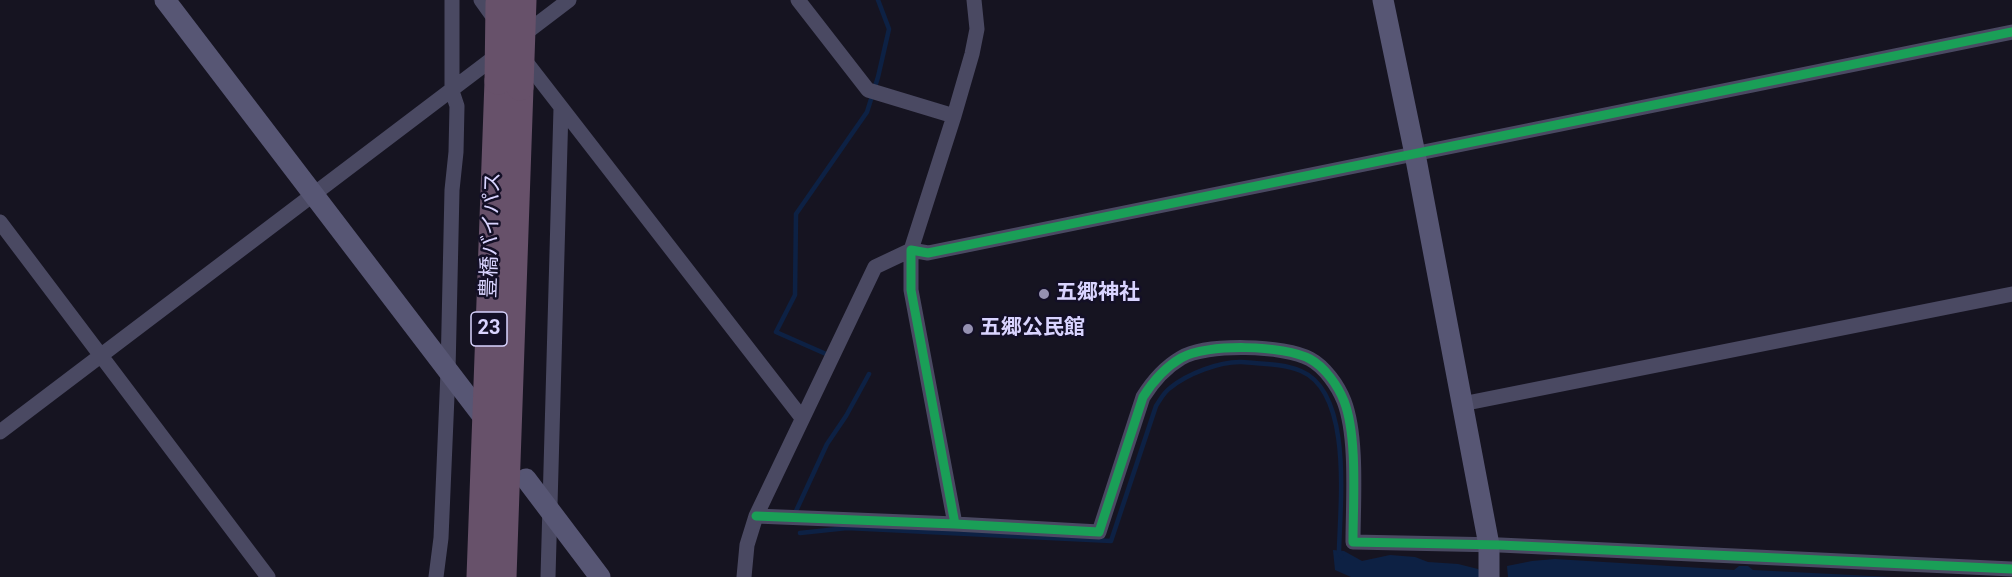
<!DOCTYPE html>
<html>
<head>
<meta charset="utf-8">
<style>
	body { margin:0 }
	canvas { display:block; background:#161421 }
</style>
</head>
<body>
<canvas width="2012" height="577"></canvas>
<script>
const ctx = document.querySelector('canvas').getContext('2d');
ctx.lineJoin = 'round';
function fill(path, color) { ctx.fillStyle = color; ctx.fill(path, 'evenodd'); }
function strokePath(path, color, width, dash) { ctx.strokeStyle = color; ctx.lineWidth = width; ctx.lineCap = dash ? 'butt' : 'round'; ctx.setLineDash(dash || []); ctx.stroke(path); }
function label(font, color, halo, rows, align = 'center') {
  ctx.font = font + ' Roboto,"Noto Sans JP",sans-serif'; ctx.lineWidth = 5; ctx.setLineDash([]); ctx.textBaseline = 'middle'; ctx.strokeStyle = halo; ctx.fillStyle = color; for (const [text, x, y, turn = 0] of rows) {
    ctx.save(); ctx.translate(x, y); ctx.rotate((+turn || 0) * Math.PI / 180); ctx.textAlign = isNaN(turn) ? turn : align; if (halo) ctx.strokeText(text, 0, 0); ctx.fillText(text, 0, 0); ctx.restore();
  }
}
fill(new Path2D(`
	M1333,550L1344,551L1362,561L1390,555L1415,557L1428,562L1458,564L1478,569L1483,573L1482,577H1351L1335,570Z
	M1555,559L1734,570L1739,566H1748L1753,570L1891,577H1508L1507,566L1532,561Z`), '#0d2144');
strokePath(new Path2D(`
	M826,354L776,332L795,295L796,214L867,112L878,77L889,29L878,0
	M796,511L827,444L846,416L869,374
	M800,533L847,528L1111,541L1156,406C1160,400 1164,392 1170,388C1187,374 1220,361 1242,362C1261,364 1282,363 1301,371C1353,393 1340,505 1339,551L1341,556`), '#0d2144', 4.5);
strokePath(new Path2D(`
	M481,0L496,21
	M798,0L868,90L954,116
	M519,38L569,0
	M523,58L802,418
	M0,222L268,577
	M1462,404L2012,294
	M0,432L500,53
	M756,516L955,524L1099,532L1143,397C1153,381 1164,368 1181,358C1206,343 1285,345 1310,359C1325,367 1338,386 1344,401C1358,437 1353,503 1353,542L1500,545L2012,569
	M955,524L911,290V250L928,253L2012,32
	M436,577L441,538L448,372L452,190L456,152L457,106L452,91V0
	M548,577L561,108
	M744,577L747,545L756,516L875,267L911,250L954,116L972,54L977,29L974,0`), '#4a4962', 15);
strokePath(new Path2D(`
	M165,0L481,414
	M1383,0L1415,154L1489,545V577
	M526,479L600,577`), '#575674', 21);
strokePath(new Path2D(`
	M480,577L498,81
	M503,577L520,87`), '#67516a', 27);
strokePath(new Path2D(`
	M498,81L499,3
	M520,87L523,0`), '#67516a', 27);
strokePath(new Path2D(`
	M756,516L955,524L1099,532L1143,397C1153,381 1164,368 1181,358C1206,343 1285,345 1310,359C1325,367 1338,386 1344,401C1358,437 1353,503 1353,542L1500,545L2012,569
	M955,524L911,290V250L928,253L2012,32`), '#1a9f57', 9);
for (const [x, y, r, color] of [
	[1044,294,6,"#9591b1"],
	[968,329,6,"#9591b1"]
]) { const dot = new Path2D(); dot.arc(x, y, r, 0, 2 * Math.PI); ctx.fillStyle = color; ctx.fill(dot); strokePath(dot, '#130f26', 2); }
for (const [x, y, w] of [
	[489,329,36]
]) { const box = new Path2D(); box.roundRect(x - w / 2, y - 17, w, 34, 4.5); ctx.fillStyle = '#130f26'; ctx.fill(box); strokePath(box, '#d9d4ff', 1.5); }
label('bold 20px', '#d9d4ff', null, [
	["23",489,329]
]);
label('21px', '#d9d4ff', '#130f26', [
	["豊橋バイパス",492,235,-88]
]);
label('bold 21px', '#d9d4ff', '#130f26', [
	["五郷神社",1056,294],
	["五郷公民館",980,329]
], 'left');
</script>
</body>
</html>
